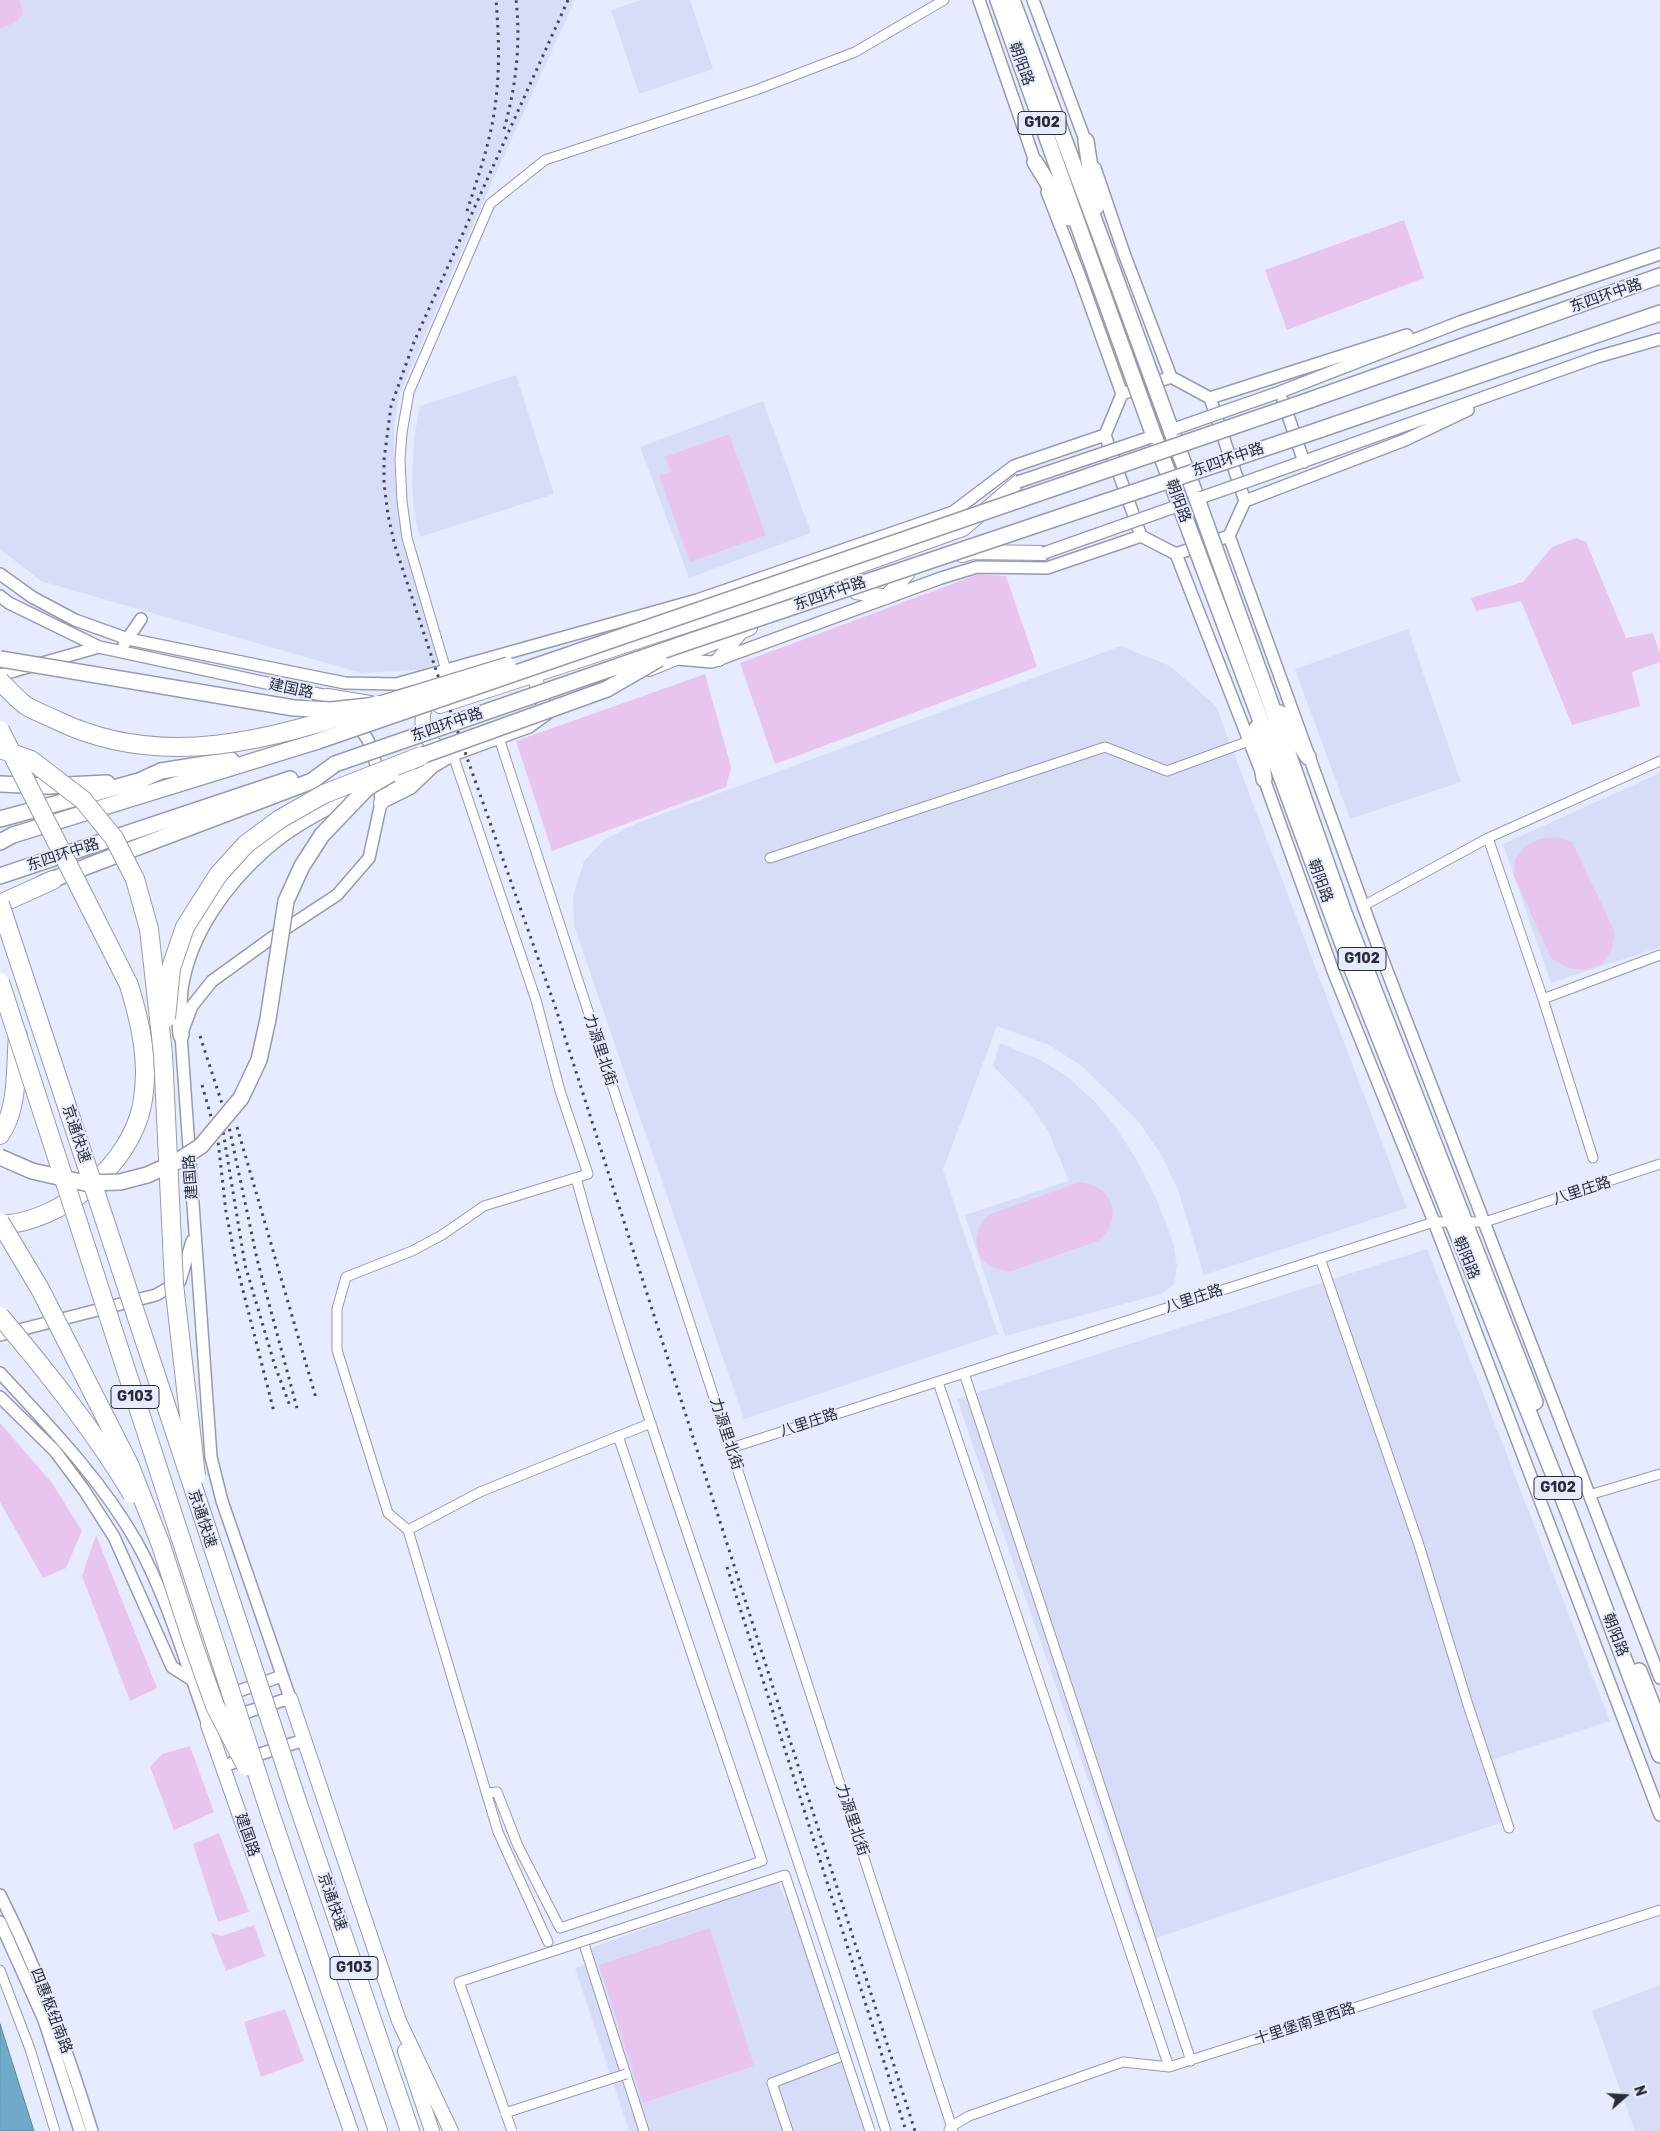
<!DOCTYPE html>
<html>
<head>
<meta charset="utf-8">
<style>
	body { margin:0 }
	#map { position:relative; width:1660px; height:2131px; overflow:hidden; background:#e7ebff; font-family:Rubik,sans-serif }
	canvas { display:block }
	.north { position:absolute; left:1600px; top:2071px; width:50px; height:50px; -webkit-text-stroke:4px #e7ebff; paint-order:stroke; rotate:71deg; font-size:14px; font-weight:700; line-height:20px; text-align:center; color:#2b2d36 }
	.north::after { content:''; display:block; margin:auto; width:18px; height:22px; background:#2b2d36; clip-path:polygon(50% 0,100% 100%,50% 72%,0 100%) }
</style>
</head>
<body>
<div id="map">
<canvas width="1660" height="2131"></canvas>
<div class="north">N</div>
</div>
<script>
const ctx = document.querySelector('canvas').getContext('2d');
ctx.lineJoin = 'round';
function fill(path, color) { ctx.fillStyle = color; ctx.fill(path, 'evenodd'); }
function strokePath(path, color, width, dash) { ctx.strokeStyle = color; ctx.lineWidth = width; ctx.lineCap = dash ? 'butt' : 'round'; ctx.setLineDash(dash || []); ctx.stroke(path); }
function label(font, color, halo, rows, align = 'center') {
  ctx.font = font + ' Rubik,"Noto Sans SC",sans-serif'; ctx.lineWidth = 4; ctx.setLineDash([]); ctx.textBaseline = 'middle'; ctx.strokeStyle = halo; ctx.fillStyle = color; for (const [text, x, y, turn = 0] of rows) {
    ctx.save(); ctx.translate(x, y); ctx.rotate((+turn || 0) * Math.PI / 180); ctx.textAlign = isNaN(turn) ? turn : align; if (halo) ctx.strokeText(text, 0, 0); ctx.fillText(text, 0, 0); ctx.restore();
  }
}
fill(new Path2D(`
	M0,0H575L478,213L399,395L394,428V463L397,499L404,539L441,661L421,670L361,673L41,581L0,549Z
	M641,0H690L713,69L639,94L611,10Z
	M516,375L554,494L420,537L414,511L412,484L414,438L420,406Z
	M763,401L811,533L689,578L640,447Z
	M1408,629L1461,782L1350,819L1295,669Z
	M1121,646L1170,666L1216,706L1407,1208L1204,1275L1178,1190L1162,1156L1139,1122L1083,1067L1049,1045L997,1026L943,1170L998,1334L744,1419L574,926L573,896L584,861L605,839L635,824Z
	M1660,773V947L1551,983L1503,844Z
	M1000,1043L1040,1060L1068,1077L1095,1102L1115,1126L1137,1160L1156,1198L1173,1242L1177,1266L1174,1284L1161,1294L1005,1336L965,1215L1069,1181L1048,1131L1031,1105L993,1066Z
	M1427,1249L1610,1721L1494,1759L1512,1819L1144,1942L957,1399Z
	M778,1881L784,1898L790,1897L867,2131H629L575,1968L595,1961L591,1948Z
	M1660,1985V2131H1635L1592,2011Z`), '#d8ddf7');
fill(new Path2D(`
	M0,0H20L23,13C17,23 10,25 0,28Z
	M1404,220L1424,278L1287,330L1265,270Z
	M729,434L766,535L690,562L659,476L671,471L665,457Z
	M1576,538L1586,542L1626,638L1653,633L1660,653V662L1632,672L1640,706L1572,725L1521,601L1476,611L1471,598L1523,582L1552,547Z
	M979,574L1006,576L1037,667L775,764L740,663Z
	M705,674L731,767L726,787L552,851L516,741Z
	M1557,837L1572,842L1615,932L1612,950L1602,964L1585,970L1568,968L1551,958L1514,876L1515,859L1525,846L1540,839Z
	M1080,1182C1113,1185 1125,1220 1098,1241L1011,1271C977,1271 964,1236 990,1214Z
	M0,1423L52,1483L82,1531L66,1568L43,1578L0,1502Z
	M96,1535L157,1688L130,1701L82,1576Z
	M190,1746L214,1812L174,1830L150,1767L162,1754Z
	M219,1833L249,1912L218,1922L193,1844Z
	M254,1925L265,1956L226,1971L211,1933L222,1936Z
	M710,1928L754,2066L643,2103L599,1965Z
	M285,2009L304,2061L261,2077L244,2022Z`), '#e8c5ef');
const water = new Path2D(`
	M0,2024L34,2131H0Z`);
fill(water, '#70aac9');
strokePath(water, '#5b849d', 1);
const minor = new Path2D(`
	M446,670L407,538L402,501L400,460L402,433L409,392L490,204L545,160L756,90L855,52L944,0
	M499,738L953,2131
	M453,755L536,1000L560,1091L588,1174L484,1206L442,1235L412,1251L346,1277L337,1309V1350L388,1513L408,1530L498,1832L548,1942
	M1488,838L1543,999L1660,955
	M770,858L1105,747L1167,771L1249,741
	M1363,906L1488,838L1660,761
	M1543,999L1593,1158
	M576,1178C616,1325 666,1470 715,1614C773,1786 831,1958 886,2131
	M1320,1258L1419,1545L1468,1705L1509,1828
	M964,1373L1191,2061
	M938,1382L1169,2067
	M731,1448L1434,1222H1485L1660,1164
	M1589,1495L1660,1474
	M408,1530L480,1492L651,1423
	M486,1793L497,1792L518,1846L560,1928L762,1861L618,1436
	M583,1941L644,2131
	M0,1970L30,2049L55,2131
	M949,2130L952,2126L969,2116L1123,2062L1169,2067L1660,1910
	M788,2131L772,2083L845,2055`);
const tertiary = new Path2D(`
	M979,0L1038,170
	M1033,0L1088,148
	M1095,168L1125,256L1171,377
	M1047,192L1079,274L1122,394
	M1171,377L1210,398L1245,501L1229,536L1176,554L1141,536L1105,435L1122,394Z
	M1210,398L1407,335
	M1283,401L1304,462
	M1231,409L1280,392L1460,322L1660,254
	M1257,478L1597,357L1660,339
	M1245,501L1405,440L1468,410
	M1229,536L1384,963L1660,1678
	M1176,554L1264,779L1333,971L1434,1222L1660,1815
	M0,574L32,597L75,620L128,639L345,683L396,684L697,600L953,512L1014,466L1105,435
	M0,596L9,603L99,647L327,696L334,702
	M124,644L141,619
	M677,659L712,662L941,578L977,567L1047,568L1141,536
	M0,675L99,647
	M387,800L411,788L433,767L453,755L529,727L547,714
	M0,1335L156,1295L180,1281L192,1241
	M0,1373C49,1426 100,1478 136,1541C168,1598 186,1664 208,1725L214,1723
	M0,1397L55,1451L84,1490L114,1537L172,1667L191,1679
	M207,1702L282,1676
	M232,1717L290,1698L222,1501L211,1457L181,1035L192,1006L212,981L273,937L337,895L369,858L381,803L379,774L368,740L355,721
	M223,1766L304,1740
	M0,1895C39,1972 67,2048 92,2131
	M0,1922L44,2020L80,2131`);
const secondary = new Path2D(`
	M962,555L972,552L1044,553
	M856,592L886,597L907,574
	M719,659L739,634
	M649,669L750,628
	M534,676L544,706
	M327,696L370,703
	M440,706L773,597L963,529L1018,482
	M424,710C418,737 430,744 453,755
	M381,803L430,754
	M290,1698L399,2021L451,2131
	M208,1725L351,2131
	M405,2051L432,2131`);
const trunk = new Path2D(`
	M998,0L1086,247
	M1012,0L1102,241
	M1086,141L1096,207
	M1035,162L1069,218
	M1310,400L1660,276
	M1171,430L1197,499
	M1319,430L1660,313
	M1154,436L1180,505
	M1267,693L1344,913L1535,1402
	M1252,697L1352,969L1570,1516L1660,1755
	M1280,713L1308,757
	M1257,728L1264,779
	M0,784L47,786L107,783
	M0,819L139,781L161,771L231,760
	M0,842L13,835L318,741
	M0,876L290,779
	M43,883L312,781L335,764
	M181,1035C180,1020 178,1004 180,989C188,934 224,884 265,848C293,823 331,804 366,789
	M1639,1671L1660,1725`);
const motorway = new Path2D(`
	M0,904L53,880
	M0,1135C19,1108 15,1068 18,1036
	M0,1225C61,1222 130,1166 142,1105C150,1064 141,1025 129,985
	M298,1804L410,2131
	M270,1813L378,2131`);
strokePath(minor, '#969ab1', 11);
strokePath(tertiary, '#969ab1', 14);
strokePath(secondary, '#969ab1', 16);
strokePath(trunk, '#969ab1', 18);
strokePath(motorway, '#969ab1', 20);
strokePath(minor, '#fff', 9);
strokePath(tertiary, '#fff', 11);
strokePath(secondary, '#fff', 14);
strokePath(trunk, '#fff', 15);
strokePath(motorway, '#fff', 18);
strokePath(new Path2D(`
	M568,0L414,342L391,406L384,460V483L388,515L395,546L437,673L555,1006L915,2131
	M504,129C516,87 521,43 516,0
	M467,211C478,177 490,143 495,107C500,71 499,36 496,0
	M200,1036L228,1122L257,1259L297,1408
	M202,1085L218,1141L226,1212L237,1267L274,1412
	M222,1125L245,1265L275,1366L290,1406
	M237,1127L316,1398
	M727,1567L906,2131`), '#444651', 3, [2.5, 5]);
const minorBridge = new Path2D(`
	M505,2113L626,2074
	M512,2131L459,1982L785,1875L870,2131`);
const tertiaryBridge = new Path2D(`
	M1171,430L1231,409
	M1018,482L1154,436
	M1197,499L1257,478
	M1044,553L1180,505`);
const trunkBridge = new Path2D(`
	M1102,241L1171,430
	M1086,247L1154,436
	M1197,499L1267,693
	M1180,505L1252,697
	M0,659L294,708L331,710L377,705L508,665
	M318,741L1310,400
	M411,762L421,756L607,689L659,659
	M335,764L691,641L1319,430
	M0,1157L32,1171L85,1183L120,1182L147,1175L176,1162L201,1146L241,1098L259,1060L268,1019L286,901L302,866L322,835L367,788L391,774`);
const motorwayBridge = new Path2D(`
	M0,681C8,689 16,698 25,705C34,711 46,715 56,720C163,772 271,739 377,705
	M0,730L129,985
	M0,749L31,760L83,800L114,838L135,879L149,929L163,1054L174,1284L196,1476
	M0,904L298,1804
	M0,982L270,1813
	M166,1018L171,968L185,927L218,875L246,844L280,819L324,794L421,756
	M0,1222L40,1289L129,1464L161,1545L193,1644L215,1706L246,1766
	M0,1316C47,1372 94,1430 132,1494`);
strokePath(minorBridge, '#969ab1', 11, []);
strokePath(tertiaryBridge, '#969ab1', 14, []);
strokePath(trunkBridge, '#969ab1', 18, []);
strokePath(motorwayBridge, '#969ab1', 20, []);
strokePath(minorBridge, '#fff', 9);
strokePath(tertiaryBridge, '#fff', 11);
strokePath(trunkBridge, '#fff', 15);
strokePath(motorwayBridge, '#fff', 18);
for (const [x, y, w] of [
	[1042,123,48],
	[1362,959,48],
	[135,1397,48],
	[1558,1488,48],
	[354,1968,48]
]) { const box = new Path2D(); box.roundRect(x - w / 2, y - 11.5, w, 23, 4); ctx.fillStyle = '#e7ebff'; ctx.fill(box); strokePath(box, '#2b2d36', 1); }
label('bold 14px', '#2b2d36', null, [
	["G102",1042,123],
	["G102",1362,959],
	["G103",135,1397],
	["G102",1558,1488],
	["G103",354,1968]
]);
label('15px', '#2b2d36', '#e7ebff', [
	["朝阳路",1021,64,70],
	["东四环中路",1606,296,-19],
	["东四环中路",1228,460,-19],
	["朝阳路",1178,501,70],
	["东四环中路",830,594,-19],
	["建国路",291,689,12],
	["东四环中路",447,725,-19],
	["东四环中路",63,855,-18],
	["朝阳路",1320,881,70],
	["力源里北街",600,1050,72],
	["京通快速",76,1134,72],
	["建国路",191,1177,-94],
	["八里庄路",1582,1191,-18],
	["朝阳路",1466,1258,68],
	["八里庄路",1194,1299,-18],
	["八里庄路",809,1423,-18],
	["力源里北街",726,1434,72],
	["京通快速",202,1519,72],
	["朝阳路",1615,1635,69],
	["力源里北街",852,1820,72],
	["建国路",247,1835,71],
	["京通快速",332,1902,71],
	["四惠枢纽南路",51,2011,69],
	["十里堡南里西路",1305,2024,-18]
]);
</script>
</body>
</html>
